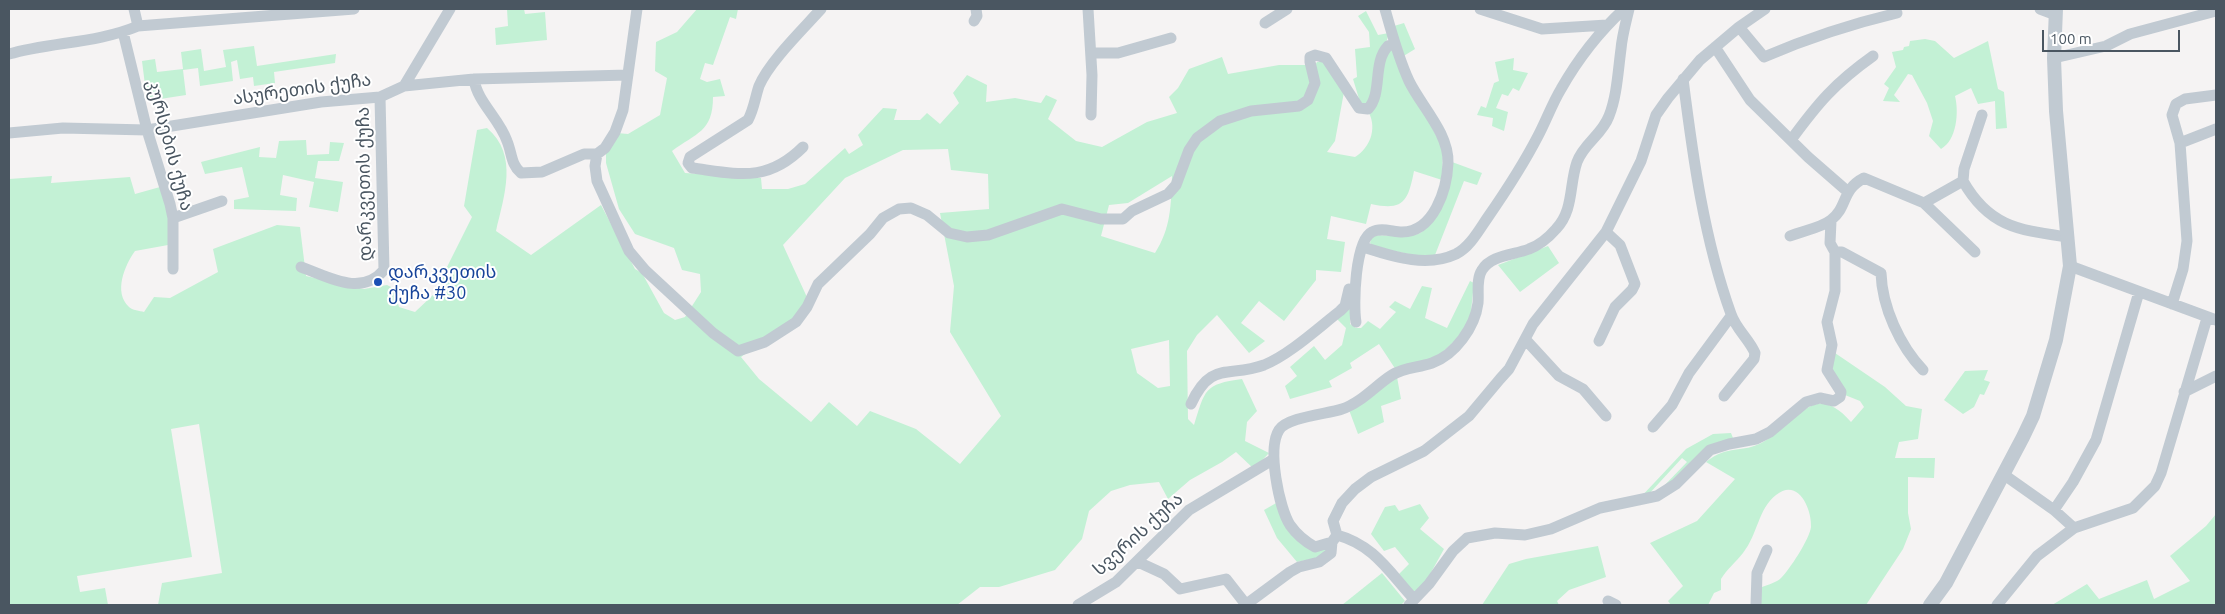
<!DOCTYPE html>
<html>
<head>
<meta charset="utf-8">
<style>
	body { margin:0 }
	#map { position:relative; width:2225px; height:614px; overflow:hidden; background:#f5f3f3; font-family:Ubuntu,sans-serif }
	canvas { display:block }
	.frame { position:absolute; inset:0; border:10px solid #4a5661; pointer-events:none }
	.scale { position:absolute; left:2042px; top:30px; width:138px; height:22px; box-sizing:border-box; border:2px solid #4a5661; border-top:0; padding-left:6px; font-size:15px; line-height:18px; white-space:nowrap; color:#4a5661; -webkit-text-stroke:4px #fff; paint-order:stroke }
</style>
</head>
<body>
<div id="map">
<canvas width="2225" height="614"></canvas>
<div class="frame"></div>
<div class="scale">100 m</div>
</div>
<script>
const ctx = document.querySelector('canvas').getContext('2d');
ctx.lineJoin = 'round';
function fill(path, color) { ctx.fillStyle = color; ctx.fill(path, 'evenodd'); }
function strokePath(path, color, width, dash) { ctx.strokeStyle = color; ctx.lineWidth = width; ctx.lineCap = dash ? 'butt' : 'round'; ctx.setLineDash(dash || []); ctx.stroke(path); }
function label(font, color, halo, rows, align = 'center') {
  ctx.font = font + ' Ubuntu,"Noto Sans Georgian",sans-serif'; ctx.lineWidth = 4; ctx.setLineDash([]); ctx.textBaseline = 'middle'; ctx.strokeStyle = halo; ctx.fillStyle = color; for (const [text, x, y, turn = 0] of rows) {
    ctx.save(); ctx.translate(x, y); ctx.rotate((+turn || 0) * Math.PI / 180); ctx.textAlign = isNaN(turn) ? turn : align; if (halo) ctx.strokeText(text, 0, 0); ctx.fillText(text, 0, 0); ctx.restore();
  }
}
fill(new Path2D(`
	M507,9H524L525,14L545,12L547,40L496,45L495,28L508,26Z
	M697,9H738L736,19L730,17L713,65L705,63L700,79L707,82L720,79L725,96L713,97C713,132 696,133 672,151L685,173L761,178L762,189H788L805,184L845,148L849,154L863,145L858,135L883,108L897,109L894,120H920L927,113L940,124L959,103L953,93L967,75L987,85L986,102L1015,98L1041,103L1046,95L1057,100L1048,119L1076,141L1102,147L1147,122L1177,113L1169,97L1178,88L1189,69L1222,57L1228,74L1279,65H1315L1317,62H1324L1344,92L1335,141L1327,152L1355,157C1370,148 1377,129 1369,113L1382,59L1392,49L1443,149L1442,180L1414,171C1408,202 1403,211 1371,204L1366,224L1331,216L1327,239L1345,242L1341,272L1316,270V280L1284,321L1259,301L1241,323L1265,341L1249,353L1217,315L1197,335L1187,351L1188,419L1194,425C1205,390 1204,384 1242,379L1257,411L1247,422L1245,441L1269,453L1254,469L1236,452L1222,462L1190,480L1168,499L1159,482L1130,485L1111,491L1089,511L1082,539L1055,570L999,587H980L957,605H158L162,583L222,573L199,424L171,429L192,557L77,576L80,592L105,588L108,605H9V179L52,176L51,183L130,177L135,194L160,187L168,210V245L135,251C125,265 113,292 129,307C132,310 140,311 144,312L154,297L170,298L218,272L213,249L277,225L300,227L306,276L364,289L387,285L393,288L399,307L415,312L433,295L472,217L464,206L477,130L487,128C519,155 504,196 496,231L531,255L601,205L635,269L642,273L664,313L675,320L685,317L701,292L700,274L682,270L674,248L635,234L619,209L606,163V152L617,133L628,134L660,115L667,78L655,71L656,42L677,32ZM948,149L951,170L988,174L989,209L940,213L954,286L950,332L1001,416L960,464L916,429L870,411L857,426L829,402L811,422L759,379L741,357L811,306L783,245L845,178L903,150ZM1172,176C1171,205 1171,228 1155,253L1101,236L1109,205L1128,203ZM1169,340L1170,386L1158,388L1137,373L1131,349Z
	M1366,11L1378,35L1389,33L1369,102L1364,104L1360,102L1353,79L1357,77L1355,49L1370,47L1369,32L1358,16Z
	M1404,23L1415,49L1402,57L1394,26Z
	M1925,39L1935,41L1954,58L1988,41L1998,89L2004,92L2007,128L1996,129L1995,101L1978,104L1971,88L1955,96C1959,112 1957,140 1941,149L1929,136L1933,121L1927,103L1912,75L1908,74L1894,95L1900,102L1883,101L1889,88L1884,84L1896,67L1892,52L1903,50L1904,47L1909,46L1910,41Z
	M254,46L257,66L336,54L335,63L274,72L275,83L254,86L253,77L240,79L237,60L231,62L233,81L200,86L198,68L183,70L186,95L147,101L142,61L155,59L157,72L183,69L181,52L201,49L204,71L226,67L223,50Z
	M1514,58L1513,70L1528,73L1519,91L1513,88L1508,96L1502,94L1496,108L1508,112L1504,131L1492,126L1493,118L1477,115L1481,106L1486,108L1494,83L1499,81L1495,62Z
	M306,140L307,155L329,154L330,142L344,143L339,161H318L315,178L343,182L338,212L309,207L314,182L283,175L280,195L297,198L296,211L234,209V200L249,197L242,167L205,174L201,162L260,147L259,157L276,158L279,141Z
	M1452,162L1482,173L1477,185L1464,181L1435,255L1424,257L1374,247L1370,243L1372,235C1387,235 1404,238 1418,234C1435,228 1446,178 1452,162Z
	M1548,246L1559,263L1520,292L1498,265Z
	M1470,281L1474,283L1470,321L1460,336L1436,358L1396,370L1379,344L1350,363L1352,368L1329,381L1332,387L1290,399L1285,386L1297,376L1290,367L1314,346L1325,360L1342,345L1346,328L1336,318L1352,289L1350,324L1356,328H1361L1368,321L1380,329L1396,312L1389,307L1395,301L1410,309L1422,286L1432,288L1425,318L1447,328Z
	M1835,353L1885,387L1906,406L1922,409L1918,439L1899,442L1895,458H1935L1934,478L1908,477V513L1911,529L1903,549L1866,605H1758L1759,588C1765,586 1775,583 1780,579C1789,571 1810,538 1811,527C1812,509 1798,477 1776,495C1758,509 1758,534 1743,553C1736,562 1727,569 1721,579V590L1714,593L1708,605H1671L1668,601L1683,586L1650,543L1697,521L1735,479L1706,462C1728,444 1742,454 1763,442C1796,423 1814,379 1851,422L1864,407L1860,401L1845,395L1828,370Z
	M1988,370L1984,380L1990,382L1984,395L1980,394L1974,407L1963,414L1944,400L1965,371Z
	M1397,377L1401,399L1381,406L1384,422L1358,434L1349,410Z
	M1731,433L1733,438L1660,490L1687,462L1682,458L1648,495L1639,499L1686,449L1713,434Z
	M1278,502L1289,531L1329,548L1322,557L1297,562L1277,538L1264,510Z
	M1420,504L1429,518L1420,529L1444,549L1423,587L1416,592L1409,590L1397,576L1409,564L1395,547L1384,551L1371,534L1385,507L1395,505L1399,511Z
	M2216,514V605H2052L2087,584L2099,599L2147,580L2154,599L2190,581L2170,556L2206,526Z
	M1598,546L1606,577L1569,590L1557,601L1559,605H1482L1509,564L1526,559Z
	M1382,573L1405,601L1401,605H1342Z`), '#c3f1d5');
strokePath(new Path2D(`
	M134,9L138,26
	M1088,9L1092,75L1091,115
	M1480,9L1542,29L1607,25
	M2040,9L2056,15
	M974,21L977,16L976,9
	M1265,23L1287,9
	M1739,27L1764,57C1808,38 1851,24 1897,13
	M123,32L147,130L170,204L173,218V269
	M1715,47L1750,100L1808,157L1847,191
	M1091,53H1118L1171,38
	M9,54C51,42 98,43 138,26L354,9
	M2054,58L2106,46L2130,34L2216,11
	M474,79C477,102 499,118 507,141C512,153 511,165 521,173L542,172L584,154H597L605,148L615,132L623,110L637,9
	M1683,79C1693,158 1704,239 1731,314C1736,329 1749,339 1755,353L1754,359L1724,396
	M404,86L450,9
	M9,133L63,128L147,130L321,102L380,97L404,86L474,79L628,75
	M1791,140C1818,103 1835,83 1873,56
	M2180,143L2216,129
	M803,147C767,183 738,174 692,168L688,163L690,157L748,120C754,109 755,98 759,86C769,62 803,29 821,9
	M597,154L595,166L597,181L629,251L645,270L713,333L738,351L765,342L796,322L807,307L818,284L870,234L883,218L899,209L911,208L927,215L949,233L967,237L988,235L1062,209L1101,219H1123L1132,211L1168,194L1176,185L1189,150L1197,138L1220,121L1251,111L1299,106L1308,100L1315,83L1310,62V57L1315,55L1326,58L1359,108L1368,109C1383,93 1372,63 1388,46L1394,44
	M1963,181C1989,227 2019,230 2067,237
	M1924,203L1975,252
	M173,218L222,201
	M1790,236C1802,231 1821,228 1831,220C1848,207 1841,190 1864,178L1924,203L1963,181L1964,169L1982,115
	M1363,247C1392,256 1426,268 1456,254C1470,247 1479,230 1488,217C1506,191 1523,165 1538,136C1546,121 1552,104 1561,89C1578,59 1599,32 1624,9
	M1835,252H1842L1881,273C1882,307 1900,346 1923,370
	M2070,266L2216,320
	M301,267C329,277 361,297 384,270L380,97
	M2172,304L2183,269L2187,241L2180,143L2172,115L2176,104L2185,99L2216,95
	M1356,322C1353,305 1355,240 1372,232C1381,227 1393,232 1402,232C1434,232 1447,189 1448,163C1449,133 1421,106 1409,81C1398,57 1392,34 1385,9
	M1525,339L1559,376L1583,389L1606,416
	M1599,341L1615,307L1632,290L1635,284L1620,245L1606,232
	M2184,392L2216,376
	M1191,404C1211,360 1229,378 1264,365C1289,355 1318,328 1340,311L1345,306L1349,289
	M1653,427L1672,405L1689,373L1731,316
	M2003,474L2054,510L2074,528
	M2054,510L2073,482L2096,440L2139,292
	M1337,535L1332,542L1315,547C1304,541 1297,535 1290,525C1279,507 1267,449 1279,430C1287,417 1328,414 1342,409C1361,403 1376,385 1392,375C1405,367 1418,368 1432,363C1455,355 1475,327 1478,303C1479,292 1476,279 1482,270C1491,255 1514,255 1529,249C1540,245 1549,237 1556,229C1574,210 1569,185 1577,162C1584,143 1602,135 1609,116C1617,96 1618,71 1621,49C1622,36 1626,22 1629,9
	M1337,535L1333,521L1342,503L1355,489L1371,477L1424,451L1469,416L1500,379L1509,369L1533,324L1606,232L1641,161L1656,115L1668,98L1700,60L1739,27L1765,9
	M1337,535C1374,545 1389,572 1414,599
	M1138,562L1164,574L1180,589L1226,579L1244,602L1248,603L1290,572L1299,567L1319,562L1331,553L1332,542
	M1608,601L1616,605
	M1078,605L1116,582L1189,510L1274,459
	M1409,605L1429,584L1453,551L1467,538L1495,533L1525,535L1551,529L1600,508L1657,496L1676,484L1710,450L1729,444L1756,439L1770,432L1806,402L1820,398L1834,401L1840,397L1841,392L1827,370L1832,345L1827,322L1835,291V252L1830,243L1831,221
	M1756,605L1757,573L1767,550
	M1997,605L2037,556L2074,528L2133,508L2155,486L2161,473L2207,318`), '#c1cad2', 11);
strokePath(new Path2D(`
	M1930,605L1946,583L2023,437L2033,416L2056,340L2070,266L2056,111L2054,58L2056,9`), '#c1cad2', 14);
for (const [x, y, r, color] of [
	[378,282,5,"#1a4fb4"]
]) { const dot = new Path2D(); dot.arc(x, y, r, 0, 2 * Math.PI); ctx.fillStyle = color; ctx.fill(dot); strokePath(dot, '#fff', 2); }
label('18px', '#4a5661', '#fff', [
	["ასურეთის ქუჩა",302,89,-8],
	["კურსების ქუჩა",170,145,75],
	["დარკვეთის ქუჩა",364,184,-91],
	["სვერის ქუჩა",1138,534,-42]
]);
label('18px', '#164399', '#fff', [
	["დარკვეთის",388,272],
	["ქუჩა #30",388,293]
], 'left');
</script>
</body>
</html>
